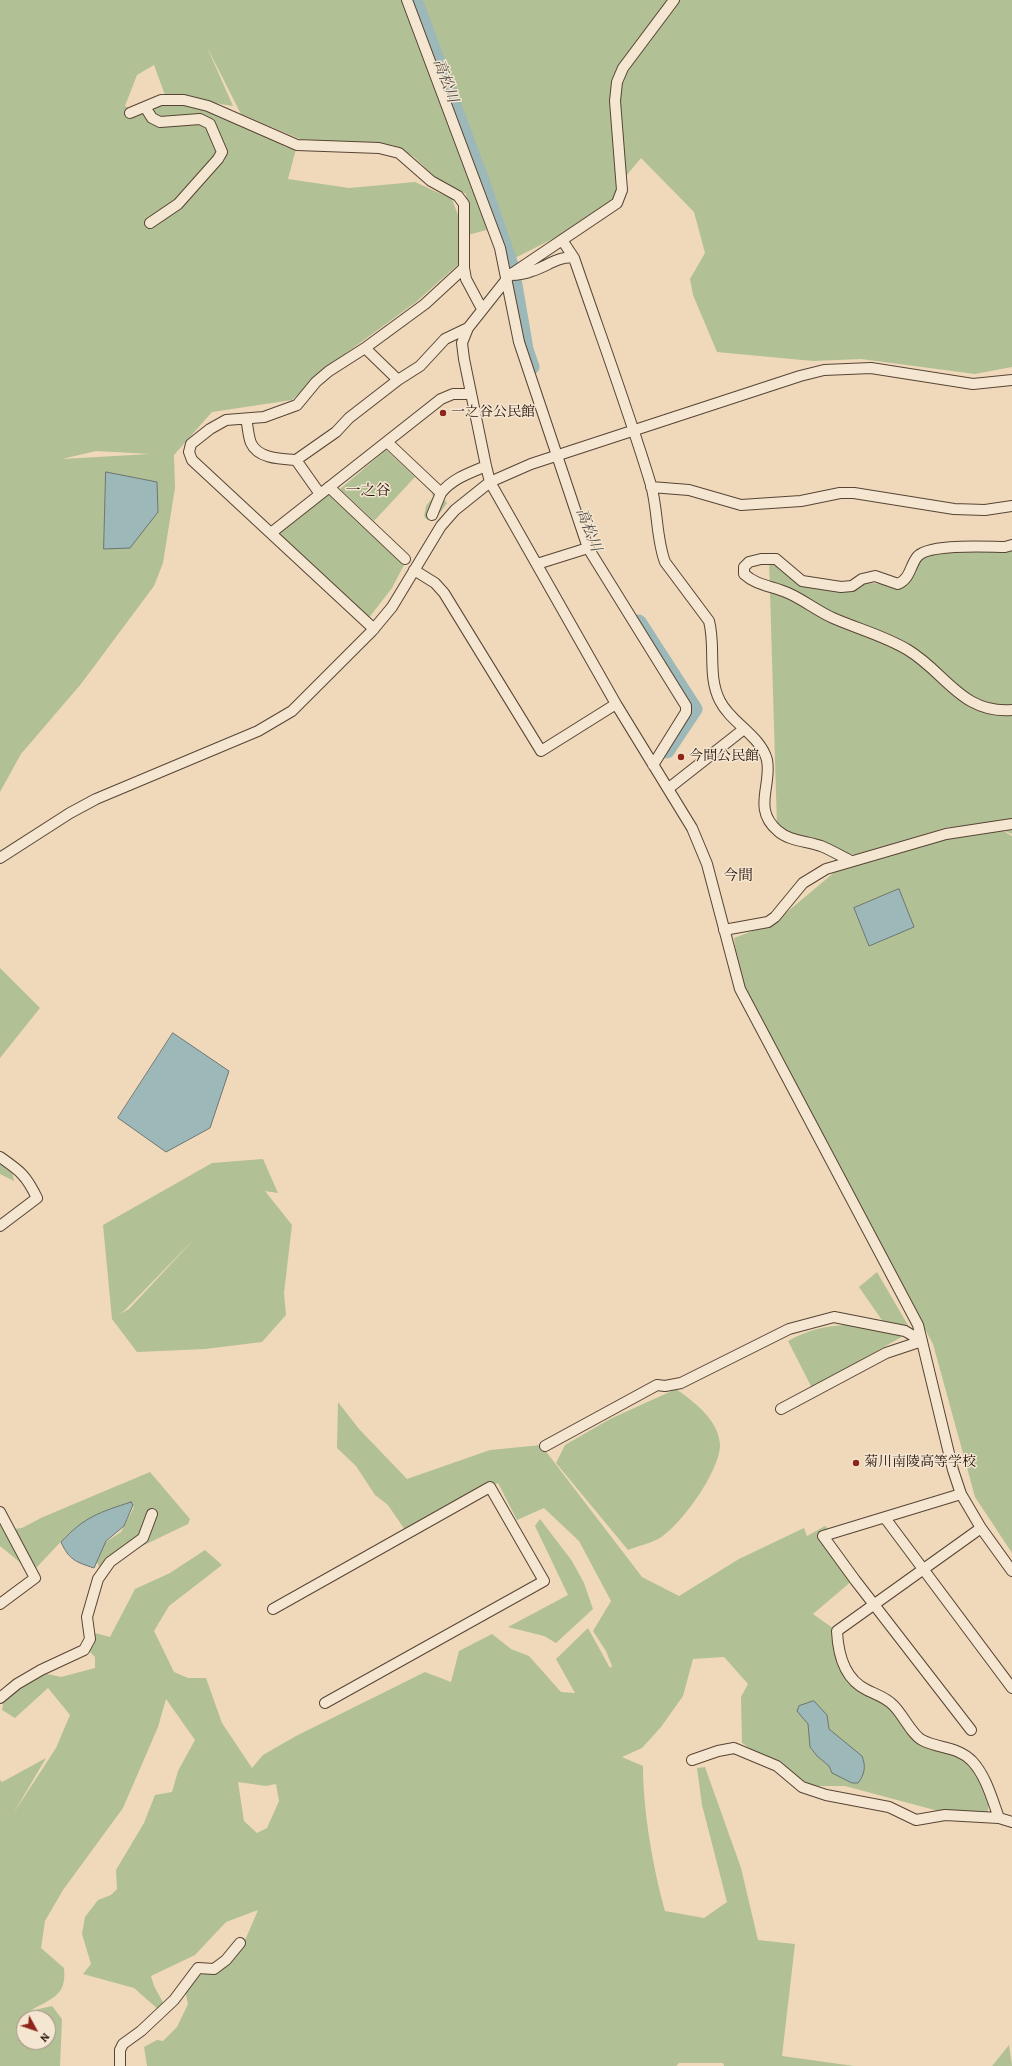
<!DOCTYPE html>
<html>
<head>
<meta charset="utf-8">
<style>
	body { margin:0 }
	#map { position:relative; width:1012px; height:2066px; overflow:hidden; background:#efd9ba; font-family:Alegreya,serif }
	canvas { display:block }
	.north { position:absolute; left:16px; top:2010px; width:40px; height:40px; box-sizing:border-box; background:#f5e6d2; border:1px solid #a19181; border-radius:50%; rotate:130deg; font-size:11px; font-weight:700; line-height:16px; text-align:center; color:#241207 }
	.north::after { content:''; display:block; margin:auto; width:14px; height:18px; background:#8f2418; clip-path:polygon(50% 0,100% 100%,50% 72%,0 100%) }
</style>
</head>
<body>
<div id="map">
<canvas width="1012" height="2066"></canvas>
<div class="north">N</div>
</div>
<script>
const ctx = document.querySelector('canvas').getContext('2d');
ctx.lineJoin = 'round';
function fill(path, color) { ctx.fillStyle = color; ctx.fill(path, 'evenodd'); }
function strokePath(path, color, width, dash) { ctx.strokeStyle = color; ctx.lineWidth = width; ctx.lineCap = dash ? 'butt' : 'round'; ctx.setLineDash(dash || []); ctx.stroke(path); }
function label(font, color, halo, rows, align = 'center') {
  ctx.font = font + ' Alegreya,"Noto Serif JP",serif'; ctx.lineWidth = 3; ctx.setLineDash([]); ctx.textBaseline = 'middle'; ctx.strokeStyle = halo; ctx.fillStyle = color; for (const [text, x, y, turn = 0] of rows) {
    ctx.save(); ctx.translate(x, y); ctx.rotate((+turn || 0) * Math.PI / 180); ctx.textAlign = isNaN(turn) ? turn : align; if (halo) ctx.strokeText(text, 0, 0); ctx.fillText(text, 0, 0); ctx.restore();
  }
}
fill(new Path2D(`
	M0,0H1012V367L975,374L861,359L813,361L717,352L693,295L690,279L705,253L694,212L641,158L622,181L616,197L574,228L515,258L492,191L459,138L490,229L468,235L466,194L437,179L414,157L393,145L300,139L241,114L207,47L233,106L165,95L154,65L137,75L125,106L154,119L152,110L163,100L225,113L286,147L296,149L288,179L349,188L415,182L452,199L459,218L462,261L416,302L327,367L292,400L212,412L174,455L175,488L163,563L154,586L81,684L21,754L0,792ZM96,451L150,454L62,459Z
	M386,450L415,477L374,521L340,489Z
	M424,479L447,503L437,517L431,521L426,519L424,516L426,506L433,497L432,493L421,482Z
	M330,493L405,563L392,588L368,619L278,534Z
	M1012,542V834L1002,830L1012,836V1553L975,1497L933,1344L740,984L734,938L774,923L837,870L992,826L949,827L855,855L825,848L777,827L769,559L802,581L898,584L918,556Z
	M0,968L40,1008L0,1058Z
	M263,1159L278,1193L265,1191L292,1225L284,1293L286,1315L262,1342L205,1349L137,1352L112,1319L103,1225L212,1163ZM197,1236L129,1309L120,1314L125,1310Z
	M0,1163L12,1172L14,1181L0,1174Z
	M877,1272L909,1327L905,1331V1335L812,1388L788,1341C822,1322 849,1324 886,1326L859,1287Z
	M676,1389C694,1402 719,1420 720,1445C720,1471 681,1525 660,1538C651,1543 638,1546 628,1550L556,1463L565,1445L610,1419Z
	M338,1402L359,1429L407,1479L490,1450L541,1445L642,1577L679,1596L739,1559L804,1528L807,1536L825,1526L831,1532L825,1537L853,1580L813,1614L837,1631L843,1667L900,1711L915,1743L958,1755L980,1773L990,1797L986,1821L942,1812L845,1786H804L742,1743L741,1697L748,1684L724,1657L693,1659L683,1696L661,1727L642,1748L622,1757L643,1766C643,1811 653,1868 665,1911L704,1918L727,1902L702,1805L697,1768L705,1767L741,1868L758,1940L795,1944L782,2056L854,2066H724L723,2063H679L676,2066H147L144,2047L157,2040L163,2041L177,2027L188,2004L185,1991L199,1969L213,1972L243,1945L258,1910L226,1922L195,1955L151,1976L154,1986L165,2006L160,2011L134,1988L83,1974L91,1964L82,1934L85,1917L98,1900L111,1895L117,1889L116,1870L144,1823L155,1795L172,1792L178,1771L195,1740L166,1699L158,1727L123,1808L63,1890L45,1921L41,1948L64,1968C67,1997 51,1998 30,2011L52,2006L62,2019L60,2066H0V1780L2,1782L46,1758L13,1814L56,1748L70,1715L48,1688L15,1718L2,1710L4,1699L43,1673L61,1677L95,1668V1657L88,1650L95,1633L110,1637L135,1589L170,1573L205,1550L222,1565L169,1606L154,1631L174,1672L188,1678H206L222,1723L252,1768L263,1755L296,1736L425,1672L451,1682L459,1651L492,1634L511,1649L529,1656L561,1692L575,1693L556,1659L588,1628L610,1668L612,1666L606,1651L593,1631L611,1601L579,1541L544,1508L517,1520L498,1483L405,1530L388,1505L375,1495L356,1466L337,1448ZM238,1782L266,1786L276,1784L279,1801L267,1828L257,1833L244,1821ZM24,2018H48V2042H24Z
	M150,1472L190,1519L188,1524L115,1559L102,1572L95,1558V1549L121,1532L134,1507L131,1503L70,1532L36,1568L14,1529L22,1528L43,1517Z
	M540,1519L572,1561L584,1583L593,1609L556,1643L544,1636L508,1627L568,1595L535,1526Z
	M0,1523L22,1564L0,1546Z
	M1009,2045L1012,2066H992Z`), '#b2c095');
const water = new Path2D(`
	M106,472L157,482L158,512L130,548L104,549Z
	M899,889L914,927L869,946L854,908Z
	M173,1033L229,1071L210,1128L166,1152L118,1118Z
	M131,1502L133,1505L124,1526L106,1541L94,1568C76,1562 69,1560 61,1542C84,1517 100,1512 131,1502Z
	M814,1701L827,1715L829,1729L862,1756C866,1766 865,1774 858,1783H852L832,1773L829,1766L817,1756L810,1747L808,1724L797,1711L799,1706Z`);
fill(water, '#9db8b9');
strokePath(water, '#6d7672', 1);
strokePath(new Path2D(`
	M415,0L475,162
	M478,169L511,265
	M514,279L526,349L532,367
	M639,622L695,709L667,751`), '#9db8b9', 15);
const minor = new Path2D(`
	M407,0L500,248L519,342L588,548L686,706V712L653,765
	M674,0L623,68L617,82L615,101L622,190L617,203L510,275L468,328L462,343L464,359L486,466L490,482L616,704L692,828L707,864L740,989L918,1325L953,1470L961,1494L981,1528L1012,1571
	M145,107L152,118L160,122L200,119L210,124L222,152L218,159L178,204L150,223
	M130,113L161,100H184L208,106L297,145L379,148L399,153L431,181L458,196L464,204V268L466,279L482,309
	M562,240L574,258C600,334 628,409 651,485C658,510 656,538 665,562L709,621C716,647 707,676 720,701C731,723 761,736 767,760C772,786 752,809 778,831C789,841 807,841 821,846C831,850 841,856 851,861
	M510,275C518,275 525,274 532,271C546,267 560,255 574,258
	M365,348L425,304L464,268
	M246,419C248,426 248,436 251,443C258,459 282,459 296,460L320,494
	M387,442L441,493C452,479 469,473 486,466
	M296,460L336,432L349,418L398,380L420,366L445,339L468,328
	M329,487L405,559
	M651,487L689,490L741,505L801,501L840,493H854L954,509L985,510L1012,506
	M432,515L441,493
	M271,533L441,399L453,394H471
	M1012,545L1005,547C987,547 928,543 917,557C910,566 910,579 898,584L875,576L862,579L852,586L841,587L802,581L776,559H761L749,562L744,567V574C757,586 773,586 788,593C804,600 817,611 833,618C858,629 885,636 908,650C946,673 962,714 1012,710
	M537,564L588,548
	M414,570L435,583L444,593L541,751L616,704
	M374,629L192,460L189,452L191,444L210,429L226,420L264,417L297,405L316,382L329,371L365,348L398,380
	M669,788L744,729
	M0,858L70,813L96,799L258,731L292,711L372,631L392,607L441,526L455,510L490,482L531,464L800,376L824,370L871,368L973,384L1012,380
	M724,930L768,922L775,917L803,883L826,869L946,834L1012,824
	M0,1157C20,1171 26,1175 37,1198L0,1226
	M781,1409L886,1353L922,1341
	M545,1446L657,1385L665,1386L681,1383L789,1329L834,1317L905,1331L922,1341
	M961,1494L823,1536L855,1580L971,1730
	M0,1512L35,1578L0,1604
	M885,1518L1012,1688
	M981,1528L837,1631C838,1654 844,1679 867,1690C875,1694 887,1698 893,1705C902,1713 912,1735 922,1740C939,1749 957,1746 972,1761C986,1776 992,1799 999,1818
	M273,1609L490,1487L544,1581L325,1703
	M0,1698L17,1684L41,1670L84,1650L90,1639L87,1617L98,1579L110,1562L143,1538L152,1514
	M692,1760L718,1751L734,1748L777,1766L802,1787L826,1795L889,1807L916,1820L945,1815L999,1818L1012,1822
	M120,2066V2050L123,2044L141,2031L174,2000L198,1968L214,1969L226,1960L240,1943`);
strokePath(minor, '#574434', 12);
strokePath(minor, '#f5e6d2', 10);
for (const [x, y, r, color] of [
	[443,413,4,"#8f2418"],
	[681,757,4,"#8f2418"],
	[856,1463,4,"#8f2418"]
]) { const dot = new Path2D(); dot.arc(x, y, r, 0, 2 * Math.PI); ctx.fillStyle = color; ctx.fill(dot); strokePath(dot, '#f5e6d2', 1.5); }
label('14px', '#241207', '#f5e6d2', [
	["一之谷公民館",451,413],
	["今間公民館",689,757],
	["菊川南陵高等学校",864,1463]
], 'left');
label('italic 15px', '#4e4c45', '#f5e6d2', [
	["高松川",445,81,70],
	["高松川",588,530,69]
]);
label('15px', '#241207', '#f5e6d2', [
	["一之谷",368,491],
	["今間",738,876]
]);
</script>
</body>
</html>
